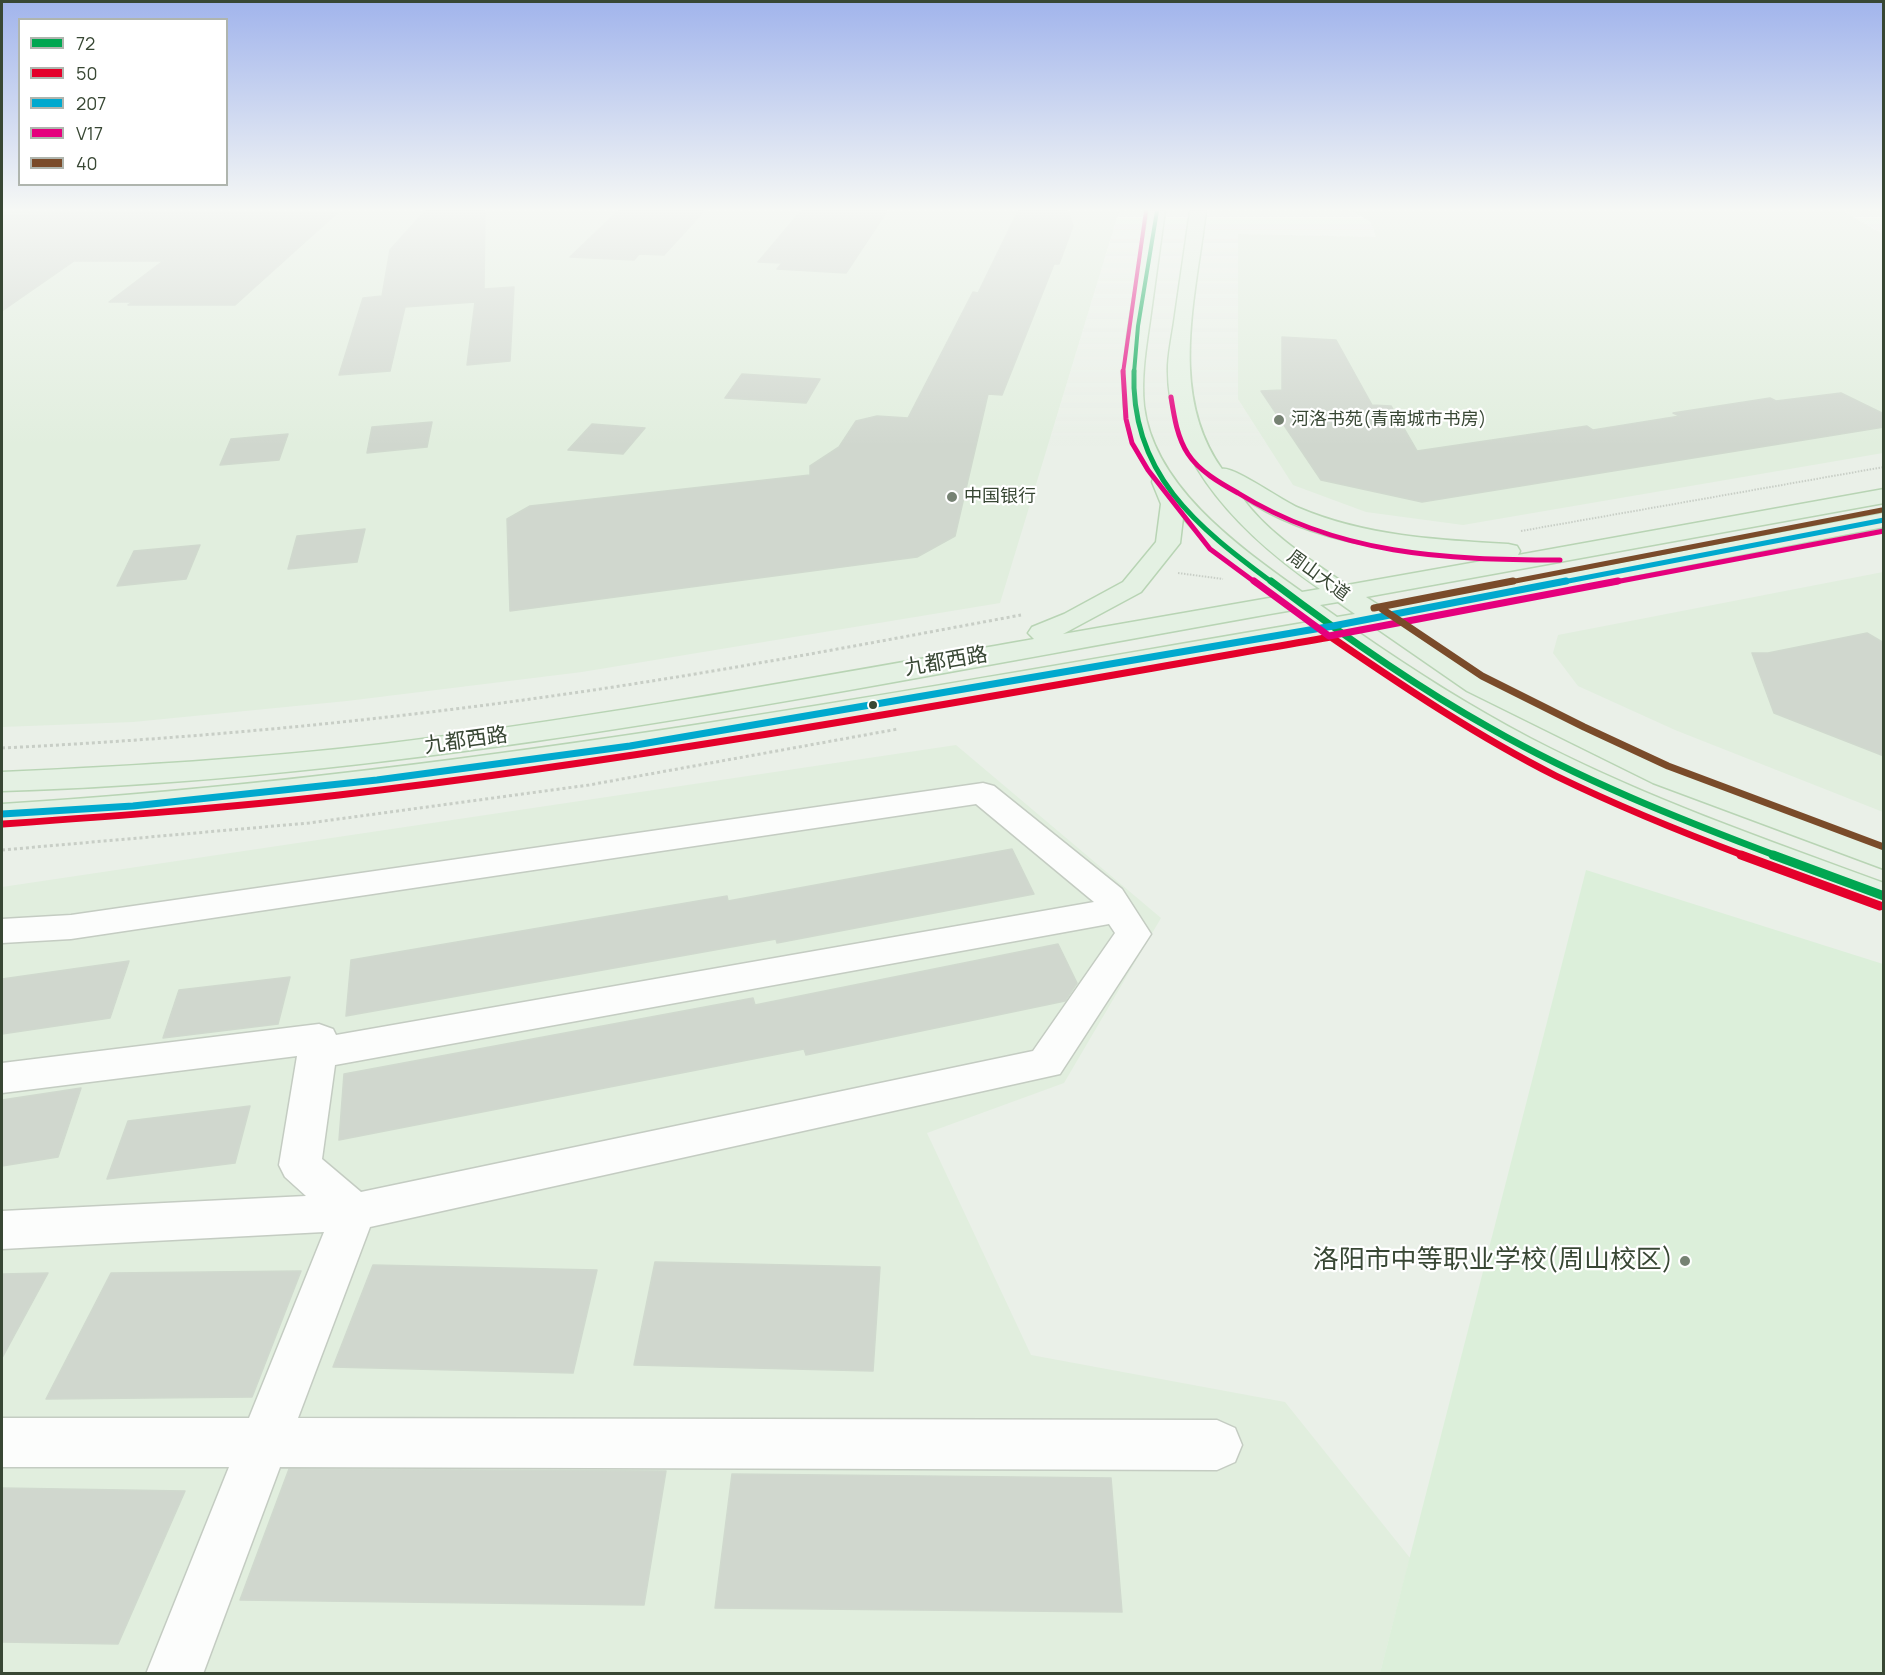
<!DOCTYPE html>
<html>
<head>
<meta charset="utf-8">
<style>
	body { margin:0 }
	#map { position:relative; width:1885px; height:1675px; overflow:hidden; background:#eaf0e8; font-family:Manrope,sans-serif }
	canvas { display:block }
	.frame { position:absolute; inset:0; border:3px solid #384734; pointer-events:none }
	.legend { position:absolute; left:18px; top:18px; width:210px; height:168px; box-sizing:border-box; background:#fff; border:2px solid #afb5ae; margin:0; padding:8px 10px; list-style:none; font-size:18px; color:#384734 }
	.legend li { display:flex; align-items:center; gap:12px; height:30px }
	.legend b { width:30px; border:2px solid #afb5ae }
</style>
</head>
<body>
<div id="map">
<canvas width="1885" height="1675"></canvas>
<div class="frame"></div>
<ul class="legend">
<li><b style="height:8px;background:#00a651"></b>72</li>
<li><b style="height:8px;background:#e4002b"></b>50</li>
<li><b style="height:8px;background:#00a9ce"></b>207</li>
<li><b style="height:8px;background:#e5007d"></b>V17</li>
<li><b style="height:8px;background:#7a4b2a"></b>40</li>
</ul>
</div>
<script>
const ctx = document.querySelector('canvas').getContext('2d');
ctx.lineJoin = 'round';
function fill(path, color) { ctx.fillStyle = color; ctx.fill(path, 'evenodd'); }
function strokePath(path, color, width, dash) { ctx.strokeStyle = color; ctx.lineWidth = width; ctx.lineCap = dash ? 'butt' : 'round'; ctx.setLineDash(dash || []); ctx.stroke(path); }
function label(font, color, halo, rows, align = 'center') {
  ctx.font = font + ' Manrope,"Noto Sans SC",sans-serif'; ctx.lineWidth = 4.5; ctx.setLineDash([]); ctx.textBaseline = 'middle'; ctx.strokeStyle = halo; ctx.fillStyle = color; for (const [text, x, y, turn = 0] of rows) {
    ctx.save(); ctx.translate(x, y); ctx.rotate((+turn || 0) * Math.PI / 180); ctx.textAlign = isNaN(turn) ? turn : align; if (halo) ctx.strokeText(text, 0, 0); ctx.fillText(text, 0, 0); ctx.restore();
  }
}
fill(new Path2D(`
	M2,211H1119L1000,603L582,672L347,701L133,722L2,727Z
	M1352,211H1842L1883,234V453L1463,525L1366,512L1293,485L1238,399V234L1376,237L1371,222Z
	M1883,572V812L1675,730L1578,686L1553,653L1558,635Z
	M956,745L1161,918L1064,1083L927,1133L1031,1355L1285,1402L1410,1558L1380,1673L2,1674V887Z`), '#e1eede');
fill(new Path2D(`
	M1586,870L1883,964V1673H1380Z`), '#dcefda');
const building = new Path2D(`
	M425,211H485L484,289L514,287L510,361L467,365L475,302L405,307L390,371L339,375L363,298L382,296L390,250Z
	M618,211H704L664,255L639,254L634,260L570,257Z
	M801,211H887L846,273L777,269L782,263L758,262Z
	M1018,211H1068L1073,226L1059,264H1054L1002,395L988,394L955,536L917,557L510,611L507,519L530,506L810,475V466L839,447L856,421L877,416L908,418L973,292L978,293Z
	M144,212H243L241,213H337L235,305H128L133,302H109L163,261H74L2,311V215Z
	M1282,337L1336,340L1372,405L1391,406L1417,451L1587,426L1593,430L1680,416L1673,413L1770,398L1776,401L1841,393L1884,414V427L1422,502L1321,480L1261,391L1282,390Z
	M742,374L820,379L806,403L725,398Z
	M432,422L427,447L367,453L372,427Z
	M592,424L645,428L623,454L568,450Z
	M288,434L279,460L220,465L231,439Z
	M365,529L357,562L288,569L297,536Z
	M200,545L186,579L117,586L134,551Z
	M1867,633L1884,643V756L1774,713L1752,653H1768Z
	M1012,849L1034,894L777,943L776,939L346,1016L351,960L727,896L728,901Z
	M1058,944L1077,983L1065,1001L806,1055L804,1049L339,1140L344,1074L753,998L755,1005Z
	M129,961L110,1018L2,1034V979Z
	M290,977L278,1024L163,1038L179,990Z
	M81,1088L58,1157L2,1166V1100Z
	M250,1106L235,1163L107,1179L128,1121Z
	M655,1262L880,1267L873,1371L634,1365Z
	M373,1265L597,1270L573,1373L333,1367Z
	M301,1271L252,1397L46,1399L111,1273Z
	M48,1273L2,1358V1274Z
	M289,1469L666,1471L644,1605L240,1600Z
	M732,1474L1111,1478L1122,1612L715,1608Z
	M2,1488L185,1491L118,1644L2,1642Z`);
fill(building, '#d0d7ce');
strokePath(building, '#d0d9ce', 1.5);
const minor = new Path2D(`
	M983,783L994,786L1122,889L1151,934L1060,1074L370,1227L298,1418L1217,1420L1235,1428L1242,1445L1235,1462L1217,1470L280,1467L203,1674H146L229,1467H2V1418H249L324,1232L2,1249V1211L306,1196L285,1177L279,1165L297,1056L2,1093V1063L319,1024L333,1029L336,1035L1094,902L976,804L71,939L2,943V919L71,915ZM1109,924L1115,933L1033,1051L361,1192L322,1159L335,1065Z`);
const major = new Path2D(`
	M1149,211H1165C1160,247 1155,283 1150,320C1146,348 1141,377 1144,406C1154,488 1241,548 1302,592L1320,589C1246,538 1165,462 1168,365C1169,348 1173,331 1175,315C1180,280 1185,246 1190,211H1206C1196,297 1168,393 1222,469C1234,466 1282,501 1299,508C1365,536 1437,540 1508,544L1517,546L1520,551L1518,555L1884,489V503L1366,597L1383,608L1884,513V527L1401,621L1487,679L1675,769L1884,846V869L1653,783L1467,691L1373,626L1355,630C1411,669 1469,706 1530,738C1643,797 1764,839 1884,883V908L1687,833L1551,773L1429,704L1327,635C1040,685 753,738 464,778C311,799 156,818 2,824V804C443,777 874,696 1309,622L1293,610C865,685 436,778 2,791V772C129,766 257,759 383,744C601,717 817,677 1034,639L1028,633L1032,627L1064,614L1123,582L1156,542L1161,504L1152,482L1153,479C1141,461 1130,443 1126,421C1115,366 1140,269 1149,211ZM1241,496C1313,547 1414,554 1499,558L1347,585C1310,560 1267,533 1241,496ZM1183,518L1208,546L1275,597L1063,634L1141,592L1180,543ZM1338,602L1355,614L1337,617L1320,605Z`);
strokePath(minor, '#c4ccc2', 3);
strokePath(major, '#b8d4b4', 3);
strokePath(new Path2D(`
	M1521,531L1884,467
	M1178,573L1223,579`), '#c8cec6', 2, [1.5, 1.5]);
strokePath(new Path2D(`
	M2,748C186,739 370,722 552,696C709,674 865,644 1021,615
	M2,850L309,823L589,785L898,729`), '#c8cec6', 3, [3, 3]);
fill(minor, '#fcfdfc');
fill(major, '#e4f1e3');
strokePath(new Path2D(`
	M1134,373L1138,326L1157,211`), '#00a651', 4);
strokePath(new Path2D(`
	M1134,371C1130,474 1197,527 1273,583`), '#00a651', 5);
strokePath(new Path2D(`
	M1271,581C1341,634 1413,685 1490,728C1581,780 1679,819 1777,856`), '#00a651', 7);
strokePath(new Path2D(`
	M1773,855L1884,896`), '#00a651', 9);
strokePath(new Path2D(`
	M3,824C115,816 227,808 339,795C672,756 1001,694 1331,637C1404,687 1477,736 1556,776C1618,806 1681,832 1745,856`), '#e4002b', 7);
strokePath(new Path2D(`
	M1741,855L1880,906`), '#e4002b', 9);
strokePath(new Path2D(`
	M1558,583L1884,520`), '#00a9ce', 5);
strokePath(new Path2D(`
	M2,814L133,806L377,780L630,746L1333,626L1566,581`), '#00a9ce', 7);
strokePath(new Path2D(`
	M1123,373L1146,211`), '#e5007d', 4);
strokePath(new Path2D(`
	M1123,371L1126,419L1132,443L1148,470L1210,549L1256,583
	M1171,397C1174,416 1177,437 1188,454C1199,471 1220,483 1238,493C1338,555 1445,560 1560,560
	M1610,583L1884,531`), '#e5007d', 5);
strokePath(new Path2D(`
	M1254,581L1329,636L1618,581`), '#e5007d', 7);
strokePath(new Path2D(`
	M1505,583L1882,510`), '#7a4b2a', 5);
strokePath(new Path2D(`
	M1374,608L1513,581
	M1382,609L1482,676L1584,727L1668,766L1884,847`), '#7a4b2a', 7);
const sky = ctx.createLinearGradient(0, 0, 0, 446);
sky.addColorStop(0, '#a1b4ec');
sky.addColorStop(0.47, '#f6f8f5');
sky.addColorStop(1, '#f6f8f500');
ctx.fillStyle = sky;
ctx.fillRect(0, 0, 1885, 446);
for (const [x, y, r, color] of [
	[1279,420,6,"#768273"],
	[952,497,6,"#768273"],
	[873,705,5,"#384734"],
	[1685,1261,6,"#768273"]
]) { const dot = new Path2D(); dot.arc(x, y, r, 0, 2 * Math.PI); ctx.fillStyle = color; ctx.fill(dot); strokePath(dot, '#fff', 2); }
label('18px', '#384734', '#fff', [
	["河洛书苑(青南城市书房)",1291,420],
	["中国银行",964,497]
], 'left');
label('18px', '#384734', '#fff', [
	["周山大道",1318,576,36]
]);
label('21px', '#384734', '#fff', [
	["九都西路",946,662,-10],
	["九都西路",466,741,-8]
]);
label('26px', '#384734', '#fff', [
	["洛阳市中等职业学校(周山校区)",1673,1261]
], 'right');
</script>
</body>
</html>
